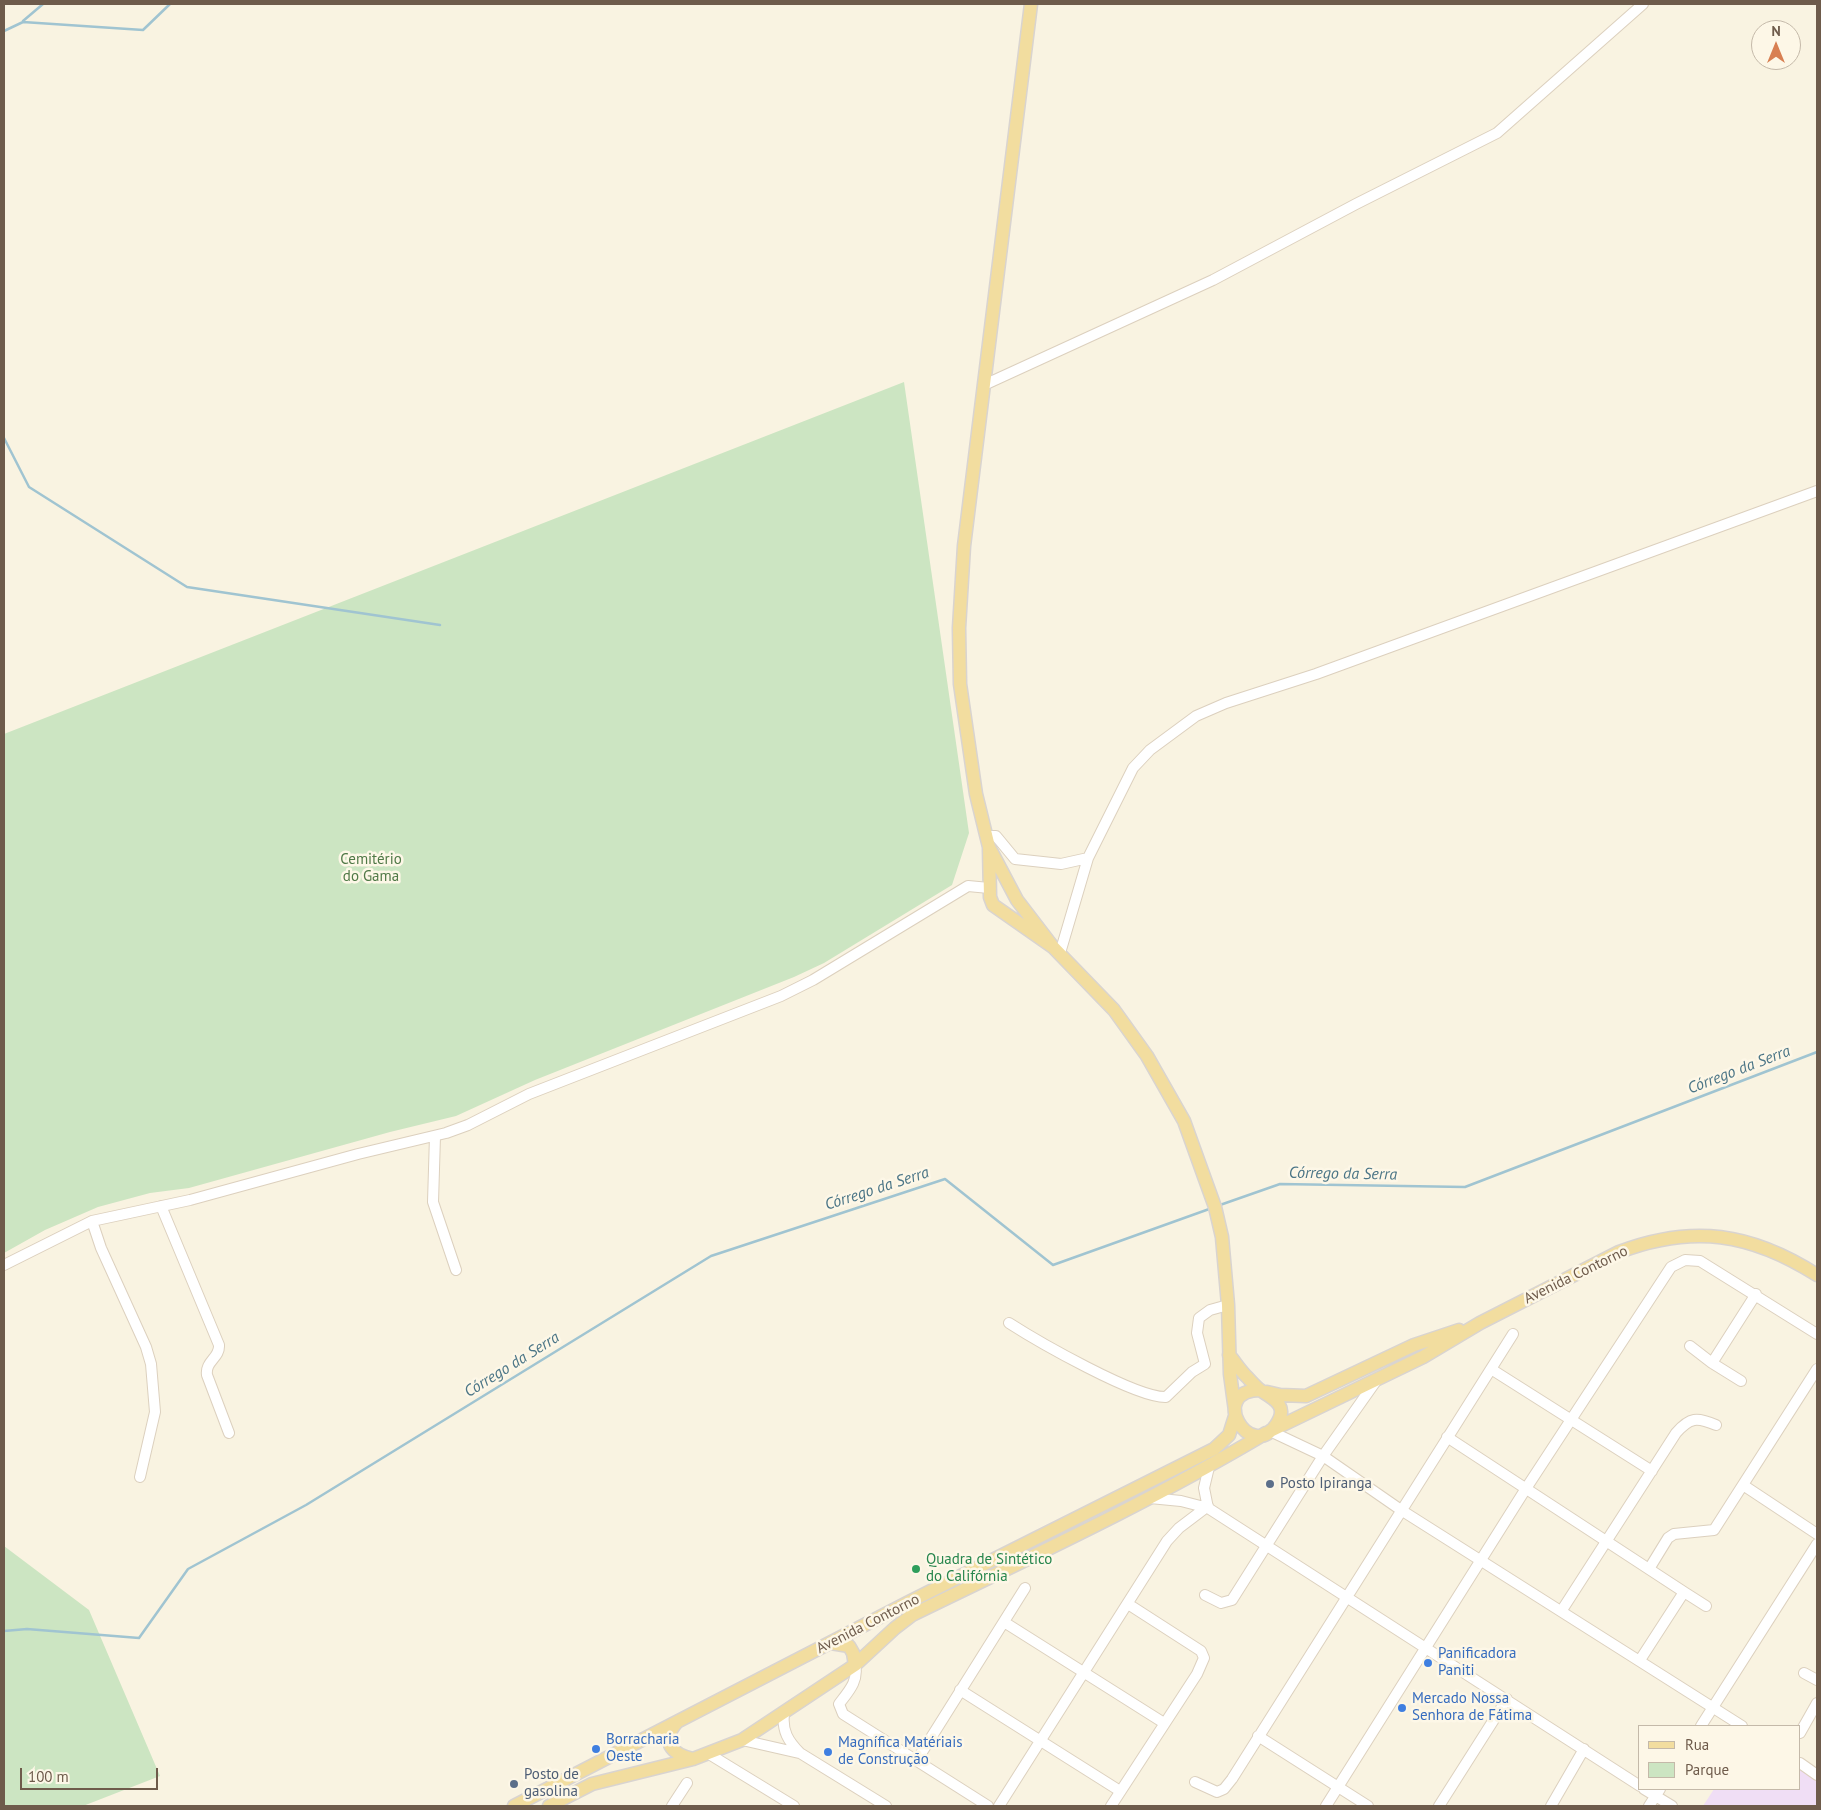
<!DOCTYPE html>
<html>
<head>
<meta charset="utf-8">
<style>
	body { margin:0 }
	#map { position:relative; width:1821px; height:1810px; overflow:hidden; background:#f9f3e1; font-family:"PT Sans",sans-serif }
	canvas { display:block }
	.frame { position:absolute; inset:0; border:5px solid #6e5b4b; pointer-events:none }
	.legend { position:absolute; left:1638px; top:1725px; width:162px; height:65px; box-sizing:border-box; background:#fdf7e7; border:1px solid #c4b9a9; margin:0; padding:6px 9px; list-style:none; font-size:15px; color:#6e5b4b }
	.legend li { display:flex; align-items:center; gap:10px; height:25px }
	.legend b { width:25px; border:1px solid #c4b9a9 }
	.north { position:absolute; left:1751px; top:20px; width:50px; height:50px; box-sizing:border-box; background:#fdf7e7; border:1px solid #c4b9a9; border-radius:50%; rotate:0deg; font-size:14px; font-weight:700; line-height:20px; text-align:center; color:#6e5b4b }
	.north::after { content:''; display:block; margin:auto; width:18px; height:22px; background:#d87f51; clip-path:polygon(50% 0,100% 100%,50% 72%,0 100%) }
	.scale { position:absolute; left:20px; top:1768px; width:138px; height:22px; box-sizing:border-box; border:2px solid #6e5b4b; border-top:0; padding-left:6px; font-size:15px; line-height:18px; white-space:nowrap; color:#6e5b4b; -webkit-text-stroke:4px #fdf7e7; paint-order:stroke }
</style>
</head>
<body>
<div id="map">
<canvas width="1821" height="1810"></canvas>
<div class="frame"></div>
<ul class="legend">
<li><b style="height:6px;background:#f2dd9f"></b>Rua</li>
<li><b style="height:14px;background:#cce5c2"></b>Parque</li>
</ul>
<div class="north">N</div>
<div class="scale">100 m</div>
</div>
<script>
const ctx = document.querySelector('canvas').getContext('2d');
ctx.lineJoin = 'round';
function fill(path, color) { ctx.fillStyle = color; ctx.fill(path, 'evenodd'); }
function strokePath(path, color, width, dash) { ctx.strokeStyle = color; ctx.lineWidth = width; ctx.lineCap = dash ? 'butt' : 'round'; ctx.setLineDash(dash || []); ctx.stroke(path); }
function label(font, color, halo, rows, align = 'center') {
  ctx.font = font + ' "PT Sans",sans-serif'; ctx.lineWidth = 5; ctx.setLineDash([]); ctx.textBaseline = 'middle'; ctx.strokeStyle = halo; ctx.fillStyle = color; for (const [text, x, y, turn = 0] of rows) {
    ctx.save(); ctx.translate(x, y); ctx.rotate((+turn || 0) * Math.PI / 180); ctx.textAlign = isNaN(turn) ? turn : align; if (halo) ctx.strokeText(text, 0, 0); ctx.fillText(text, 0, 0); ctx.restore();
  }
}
fill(new Path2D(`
	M1800,1769L1817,1781V1806H1703L1714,1789H1800Z`), '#f0def5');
fill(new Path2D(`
	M904,382L969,833L952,885L824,963L794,977L535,1080L456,1116L390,1132L189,1188L150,1193L98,1207L45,1230L4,1253V734Z
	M4,1546L89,1610L160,1776L83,1806H4Z`), '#cce5c2');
strokePath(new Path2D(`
	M23,21L43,4
	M4,31L23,22L143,30L170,4
	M4,438L29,487L187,587L440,625
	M1220,1205L1280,1184L1465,1187L1817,1052
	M4,1631L27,1629L139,1638L188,1569L306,1505L711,1256L945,1179L1053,1265L1212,1208`), '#a0c4d1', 2.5);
const minor = new Path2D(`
	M984,385L1213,280L1356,204L1497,133L1643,4
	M988,836H996L1015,859L1061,864L1088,858
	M1060,953L1088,858L1133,768L1150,750L1196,716L1226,703L1316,674L1817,491
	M435,1136L433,1202L456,1270
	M161,1206L219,1345C220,1358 205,1361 207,1375L229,1433
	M92,1221L101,1248L146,1347L151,1364L155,1412L140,1477
	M4,1265L92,1221L190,1200L358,1154L446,1133L468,1125L529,1094L781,996L813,980L968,886L989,888
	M1009,1323C1037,1341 1136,1398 1166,1397L1192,1372L1205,1364L1197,1333L1199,1318L1210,1310L1228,1305
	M1690,1346L1712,1363L1756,1294
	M1712,1363L1741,1381
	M1491,1369L1652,1471
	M1270,1431L1323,1456L1401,1510L1742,1726
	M1447,1437L1684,1592
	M1743,1485L1817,1534
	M1150,1498L1181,1501L1208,1508L1640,1786
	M1208,1508L1204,1488L1209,1467
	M1649,1569L1668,1538L1674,1534L1714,1530L1817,1369
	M1205,1595L1221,1603L1232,1600L1323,1456L1376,1381
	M1562,1610L1676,1433C1690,1417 1697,1417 1716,1425
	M1004,1622L1164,1723
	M1640,1660L1684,1592L1706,1606
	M855,1665C859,1681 848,1692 839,1704L843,1714L988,1806
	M1804,1673L1817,1680
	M960,1690L1120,1791
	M784,1714C782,1731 788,1741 800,1753L886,1806
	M1701,1726L1817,1544
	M1800,1733L1817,1703
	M1258,1736L1368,1806
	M742,1740L799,1753
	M709,1754L794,1806
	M917,1760L1025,1588
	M1800,1763L1817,1775
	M1195,1782L1217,1792L1224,1789L1232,1779L1513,1334
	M1644,1789L1672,1806
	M672,1806L687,1783
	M999,1806L1167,1541L1179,1528L1208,1506
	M1111,1806L1197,1674L1204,1658L1201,1651L1128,1604
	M1326,1806L1525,1490L1671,1267L1685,1260L1700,1261L1817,1334
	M1439,1806L1507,1699
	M1551,1806L1584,1749
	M1649,1806L1660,1789`);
const major = new Path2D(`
	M1031,4L964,546L959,628L960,684L976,794L989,847L990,897L993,905L1053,947
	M989,847L1017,900L1053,947L1114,1010L1147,1056L1184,1121L1215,1207L1222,1237L1228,1305L1230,1374L1235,1411
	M1229,1355C1235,1362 1240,1370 1246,1376C1250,1380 1255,1386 1260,1390C1272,1398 1290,1405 1276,1425C1250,1463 1207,1391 1260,1390
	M1267,1392L1280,1395L1306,1396L1414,1345L1459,1330
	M1270,1431L1423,1357L1480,1323L1619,1252C1693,1224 1751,1233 1817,1275
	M831,1643L849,1646L853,1653L855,1665
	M677,1722C660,1741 671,1754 693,1759
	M514,1806L909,1602L1214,1449L1229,1435L1235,1416
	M549,1806L592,1784L693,1759L742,1740L855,1665L895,1628L912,1615C1031,1557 1152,1501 1266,1433`);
strokePath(minor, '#dcd0be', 12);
strokePath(major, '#d9d4d0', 15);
strokePath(minor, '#fff', 10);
strokePath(major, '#f2dd9f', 12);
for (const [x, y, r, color] of [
	[1270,1484,5,"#5c6f8a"],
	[916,1569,5,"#2e9e5b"],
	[1428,1663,5,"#3f7fe0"],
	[1402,1708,5,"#3f7fe0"],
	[596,1749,5,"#3f7fe0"],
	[828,1752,5,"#3f7fe0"],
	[514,1784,5,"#5c6f8a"]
]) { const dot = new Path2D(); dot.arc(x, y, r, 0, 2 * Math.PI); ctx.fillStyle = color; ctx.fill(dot); strokePath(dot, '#fdf7e7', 2); }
label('15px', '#507947', '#fdf7e7', [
	["Cemitério",371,860],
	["do Gama",371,877]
]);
label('15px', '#6e5b4b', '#fdf7e7', [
	["Avenida Contorno",1576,1275,-26],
	["Avenida Contorno",868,1624,-27]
]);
label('15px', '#4e5e75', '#fdf7e7', [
	["Posto Ipiranga",1280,1484],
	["Posto de",524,1775],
	["gasolina",524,1792]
], 'left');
label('15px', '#27864d', '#fdf7e7', [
	["Quadra de Sintético",926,1560],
	["do Califórnia",926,1577]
], 'left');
label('15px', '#366cbe', '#fdf7e7', [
	["Panificadora",1438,1654],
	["Paniti",1438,1671],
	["Mercado Nossa",1412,1699],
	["Senhora de Fátima",1412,1716],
	["Borracharia",606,1740],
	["Oeste",606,1757],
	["Magnífica Matériais",838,1743],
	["de Construção",838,1760]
], 'left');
label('italic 16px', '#4b7586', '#fdf7e7', [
	["Córrego da Serra",1739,1070,-21],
	["Córrego da Serra",1343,1174,1],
	["Córrego da Serra",877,1189,-18],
	["Córrego da Serra",512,1365,-32]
]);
</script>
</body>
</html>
